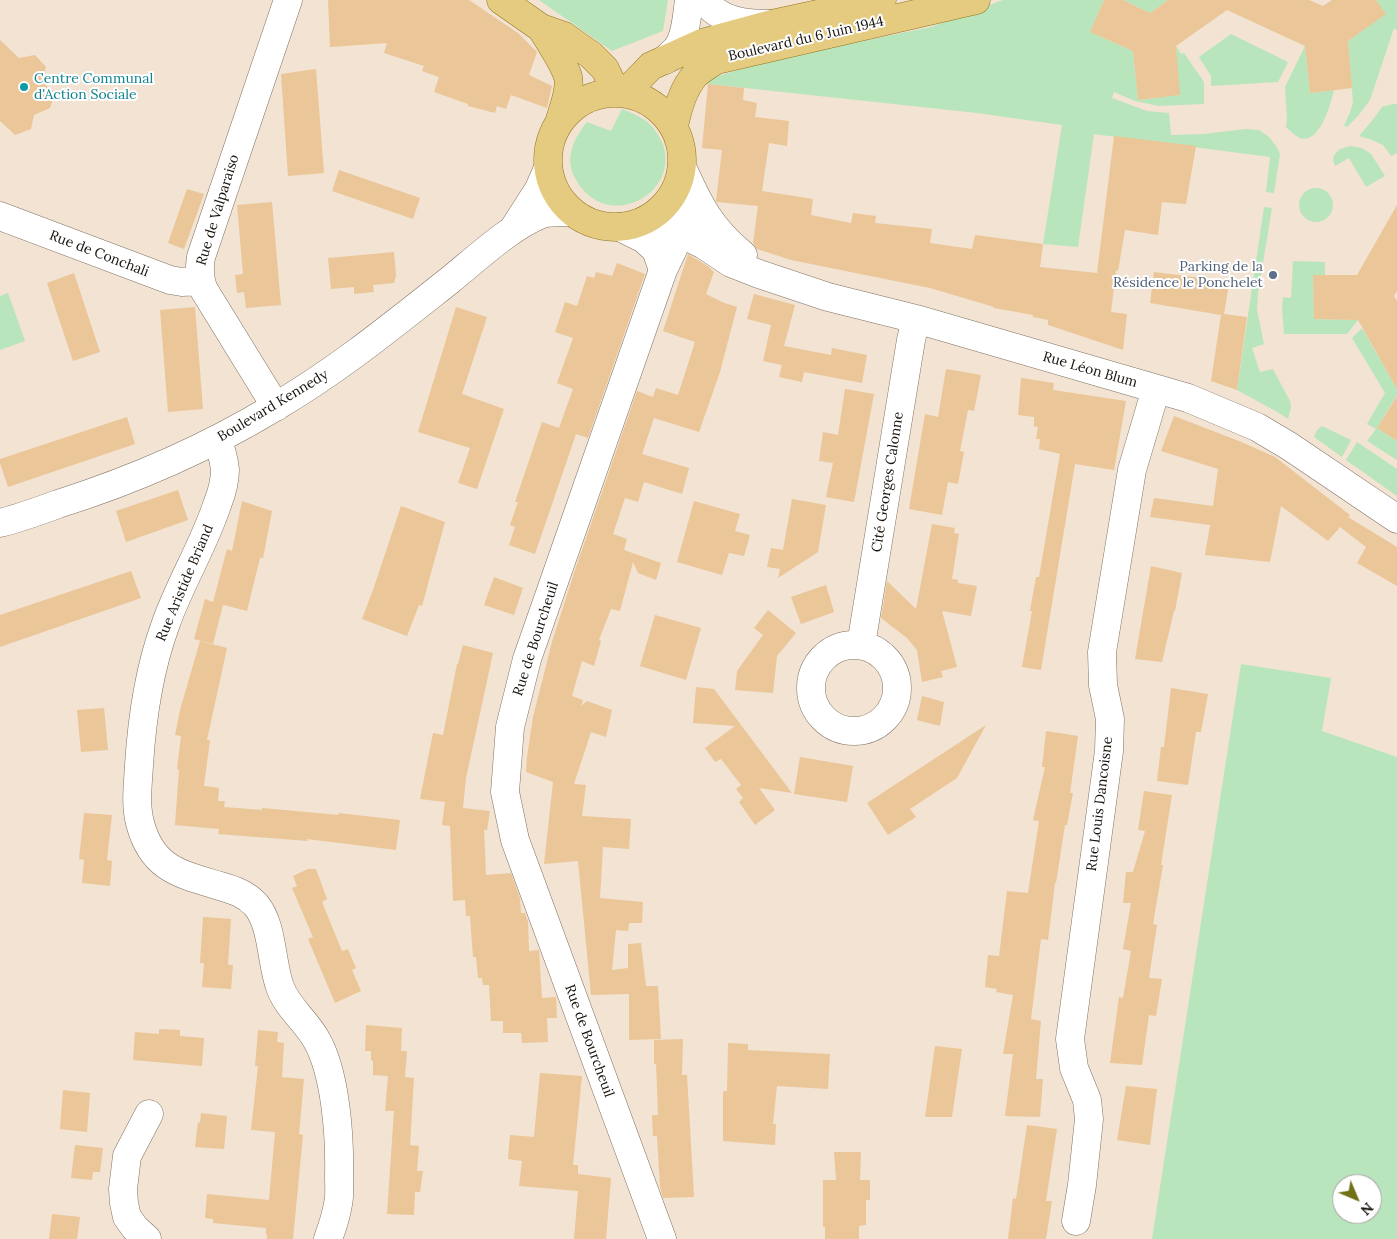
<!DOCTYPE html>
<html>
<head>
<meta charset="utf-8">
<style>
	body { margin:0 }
	#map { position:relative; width:1397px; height:1239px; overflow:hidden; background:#f2e3d2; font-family:Lora,serif }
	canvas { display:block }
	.north { position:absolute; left:1332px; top:1174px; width:50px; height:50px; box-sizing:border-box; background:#fff; border:1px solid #a2a09e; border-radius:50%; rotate:135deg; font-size:14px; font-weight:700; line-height:20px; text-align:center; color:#17120c }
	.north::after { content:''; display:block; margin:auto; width:18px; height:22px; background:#717115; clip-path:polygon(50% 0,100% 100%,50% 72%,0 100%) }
</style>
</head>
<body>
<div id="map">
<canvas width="1397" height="1239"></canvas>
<div class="north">N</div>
</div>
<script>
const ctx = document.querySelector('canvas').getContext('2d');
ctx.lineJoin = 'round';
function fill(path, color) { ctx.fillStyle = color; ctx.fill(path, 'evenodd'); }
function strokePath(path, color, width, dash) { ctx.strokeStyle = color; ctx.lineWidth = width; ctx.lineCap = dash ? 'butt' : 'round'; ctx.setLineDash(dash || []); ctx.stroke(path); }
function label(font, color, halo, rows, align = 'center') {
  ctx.font = font + ' Lora,serif'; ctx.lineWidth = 4; ctx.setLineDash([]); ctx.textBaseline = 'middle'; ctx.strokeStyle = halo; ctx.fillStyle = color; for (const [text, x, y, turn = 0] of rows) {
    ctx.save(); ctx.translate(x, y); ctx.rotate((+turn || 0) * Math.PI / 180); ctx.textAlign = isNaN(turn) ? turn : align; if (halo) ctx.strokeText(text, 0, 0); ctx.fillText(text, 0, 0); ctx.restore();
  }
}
fill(new Path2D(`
	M539,0H668L663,31L612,51Z
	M1003,0H1104L1090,32L1133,51L1138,100L1179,95L1176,46L1181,54L1184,53L1204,82V104L1159,106L1135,101L1114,92L1112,98L1147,111L1169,113L1171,135L1204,134L1246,129L1259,130L1268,136L1276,146L1280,154L1274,193L1266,192L1270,157L1094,134L1078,247L1043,244L1062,125L977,113L708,84V79L775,59L931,27Z
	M1123,0H1168L1150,13Z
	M1376,0H1397V31L1394,28L1370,100L1358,116L1347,127L1344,125L1349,115L1353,103L1348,41L1385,14Z
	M1231,34L1288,62L1278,82L1211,86V76L1199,57Z
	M1305,46L1310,93L1334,90C1331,103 1319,148 1298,137C1294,135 1290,130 1286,127L1287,119L1285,87Z
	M1393,104H1397V153L1391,156L1383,145L1372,140L1359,136L1371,122L1382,107Z
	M622,109C630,112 639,116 646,121C653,126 658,134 662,142C683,194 605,235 575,178C564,158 574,138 587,122L611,131Z
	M1350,146L1362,148L1371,154L1385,176L1366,187L1349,158L1335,166L1333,160L1334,155L1340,149Z
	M1299 205a17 17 0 1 1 34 0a17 17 0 1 1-34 0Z
	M1264,207L1272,208L1258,293L1257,310L1264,344L1252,348L1260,372L1273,369L1290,401L1291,407L1288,419L1279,413L1237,390Z
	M1293,261L1325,262V275H1313L1314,319L1358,320L1347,334H1284L1282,309L1283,297L1291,298Z
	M8,293L25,341L0,350V296Z
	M1362,328L1397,389V395L1377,428L1397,441V460L1367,441L1376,429L1367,424L1385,393L1352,338Z
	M1322,426L1351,440L1342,457L1314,437L1317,430Z
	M1357,442L1397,469V496L1346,460Z
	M1241,664L1331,678L1322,731L1397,757V1239H1152ZM1342,1184H1372V1214H1342Z`), '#b9e5bc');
fill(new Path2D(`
	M328,0H469L518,33L537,52L529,75L552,86L547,108L511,95L506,109L497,106L495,113L468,106V104L434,92L439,77L422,71L424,66L384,53L387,43L330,47Z
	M1104,0H1123L1150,13L1168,0H1309L1323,6L1332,0H1376L1386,14L1348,41L1352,88L1310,93L1305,46L1227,10L1176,46L1180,95L1138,100L1133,51L1090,32Z
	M0,40L19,58L35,55L46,67L42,82L55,93L50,108L34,115L31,129L15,135L0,121Z
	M316,69L324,173L288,176L281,74Z
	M708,84L744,88L743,100L757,103L755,117L789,121L787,146L769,143L762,191L813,199L811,215L851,223L853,213L876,216L875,223L932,229L930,243L972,249L975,235L1043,244L1040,267L1097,273L1114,136L1196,146L1186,204L1162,202L1158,235L1125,230L1118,271L1116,270L1111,312L1127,314L1123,350L1048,325V320L1033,317V315L994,308V307L930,288L791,260L757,249L753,243L758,206L717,202L716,201L722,150L702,148Z
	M339,170L420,198L413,219L332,191Z
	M187,189L204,194L184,249L168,243Z
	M272,202L281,305L246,308L244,292L237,293L235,275L243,274L237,205Z
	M1397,205V291L1394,296L1397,301V389L1358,320L1314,319L1313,275H1357Z
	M394,252L396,275L394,283L373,285L374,292L354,294V287L331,289L328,258Z
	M688,254L709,267L714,272L706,294L722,302L737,307L720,372L699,432L654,418L642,454L689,468L682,494L644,482L638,502L625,498L613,534L627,539L624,550L661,563L656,580L638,573L633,562L620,611L611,609L599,640L601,641L594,666L582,661L572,696L583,700L581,706L587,701L612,710L606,737L591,732L574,784L586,785L582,816L631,819L629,849L603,847L600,898L643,902L642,923H629L628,931L616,930L612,970L628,968V944L641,943L646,986H658L661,1039L629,1040V994L591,995L578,861L544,864L553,782L526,772L527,757L533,717L552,642L574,573L637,391L653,397L656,388L678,395L695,342L663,331Z
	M617,263L645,274L588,438L576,434L535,554L509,545L515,527L510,525L518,502H515L542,422L559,428L573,389L557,383L573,338L555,332L565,302L577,306L587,276L594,278L596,272L612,276Z
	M1154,272L1194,277L1229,284L1224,314L1247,317L1237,390L1211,381L1221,315L1150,303Z
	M74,273L100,352L73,361L47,283Z
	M754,294L795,305L784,346L831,355L832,348L867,355L862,383L804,372L802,382L779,377L782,365L763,361L771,325L747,319Z
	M195,307L203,409L168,412L160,310Z
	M456,307L487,317L462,394L504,409L477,489L458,483L470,448L418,432Z
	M946,369L981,375L974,411L968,410L960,451L964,452L958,484L948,482L942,515L909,509L925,414L938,417Z
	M1021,378L1054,383L1053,390L1126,401L1114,470L1075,464L1041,670L1022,667L1032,611H1030L1036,577H1039L1060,454L1039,449L1040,439H1036L1038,427L1034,426V417L1018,415Z
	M845,389L874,394L854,502L826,497L833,463L819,461L823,432L838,435Z
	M1397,396V441L1377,428Z
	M1174,416L1239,441L1275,457L1350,515L1348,517L1397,547V586L1357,563L1366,547L1340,527L1328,541L1281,506L1270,562L1205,555L1210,525L1150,517L1154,498L1213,506L1218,469L1161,451Z
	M127,417L135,444L8,487L0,463V459Z
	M178,490L188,520L126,542L116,511Z
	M792,499L826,505L818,552L778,578L780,569L767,567L771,548L783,550Z
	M242,501L272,511L263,558H260L247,611L216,603L223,605L213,644L194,639L205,599L213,602L227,549L232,551Z
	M694,501L740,514L735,531L750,535L744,556L729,553L722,575L677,562Z
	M401,506L445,522L422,606L419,605L407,636L362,619L374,587Z
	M932,524L955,528L954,533L959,534L952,579L958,580V583L977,586L971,616L942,611L957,667L941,671L943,677L922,682L917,650L907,638L881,618L887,581L916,609Z
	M1151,566L1182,573L1175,611H1174L1162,662L1135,659Z
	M131,571L141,598L0,647V615Z
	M494,577L523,588L514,615L484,605Z
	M826,585L834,612L801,624L791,597Z
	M768,610L796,633L777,656L773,693L735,690L737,671L763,635L754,628Z
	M655,615L701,628L686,680L640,666Z
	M200,641L227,648L207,740H210L204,786L219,788L218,801H225L224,807L262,810V808L339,815L338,813L400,820L396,850L307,839L308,841L218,834L219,829L175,825L179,770L177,769L181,736L175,735L180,710Z
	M463,645L493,653L466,778L463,808L490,811L487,830H484L486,875L511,873L520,898L521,913H525L528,922L529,951L539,950L542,998L556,997L557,1018H547L548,1042L522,1043L521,1033H503V1021H491L489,985H483L482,978H478L476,957H473L470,916H466L465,900L453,901L450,826L442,825L445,802L420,799L433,733L443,735L457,664H458Z
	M696,687L714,689L792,793L759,788L775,810L755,825L739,802L743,798L736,789L741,785L721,759L715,762L705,748L735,726L693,723Z
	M1171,688L1208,694L1201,732H1196L1188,785L1157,781L1161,747H1164Z
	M922,696L944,702L940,726L917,720Z
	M104,708L108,750L81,752L77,710Z
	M986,725L957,778L910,809L916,817L888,835L867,803Z
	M1046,731L1078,736L1070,793H1073L1067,825H1065L1056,883H1055L1048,940L1041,939L1031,1019L1041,1021L1036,1079H1043L1040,1117L1005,1116L1013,1054H1003L1013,995L996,992L997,989L985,987L988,955L999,956L1007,891L1028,893L1039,821L1033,820L1045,767H1042Z
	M800,757L853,766L847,802L794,794Z
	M1144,791L1172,795L1161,865H1163L1153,924L1157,925L1149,978L1162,979L1156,1016L1149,1015L1142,1065L1110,1063L1119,997L1123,998L1131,951L1123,949L1131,903H1123L1126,872H1133L1145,831L1138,830Z
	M84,813L112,815L107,860L112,861L110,886L82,883L84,860L79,859Z
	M308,869H316L327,899L322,902L342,951L348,949L356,968L352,970L361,991L335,1003L308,939L313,937L292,888L297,886L293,876Z
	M203,917L231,919L228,965H233L231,989L202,987L204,963H200Z
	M366,1025L402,1028L401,1051H407L405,1077L414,1078L410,1145L419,1146L417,1171H423L420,1192H415L414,1215L387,1214L394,1111H385L388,1076L373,1075V1061L371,1060V1051H365Z
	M159,1029L180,1030V1036L204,1038L202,1066L133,1060L135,1032L159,1034Z
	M258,1030L278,1032L277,1042L284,1043L282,1077L304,1079L299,1134L303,1135L293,1239H267V1235H266V1228L213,1223V1219L205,1218L207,1194L269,1200L275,1132L251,1130L258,1066H255Z
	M683,1039L682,1075H687L694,1197L663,1198L660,1187L657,1136H653L652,1115H658L656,1064H654V1040Z
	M728,1043L748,1044V1050L830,1054L828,1089L777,1086L773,1124H776L775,1145L723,1141V1091H727Z
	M935,1046L962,1049L952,1117H925Z
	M540,1073L582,1076L573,1165H578V1174L611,1178L606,1239H574L578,1191L519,1186L522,1161L508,1159L510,1135L534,1137Z
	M1126,1086L1157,1089L1150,1145L1117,1140Z
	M63,1090L90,1093L87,1132L60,1129Z
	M201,1113L227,1116L224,1149L195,1147L198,1122L200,1123Z
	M1027,1125L1057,1129L1046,1201H1052L1046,1239H1008L1013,1198L1016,1199Z
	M75,1145L103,1148L100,1172H93L92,1180L71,1178Z
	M834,1152H861L860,1180H870V1200H866V1225L859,1226V1239H825V1227H823V1180H836Z
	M52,1214L80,1217L77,1239H49Z`), '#ebc698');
const minor = new Path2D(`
	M704,0C720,22 746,24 771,24
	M665,60C669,56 674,52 677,48C686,37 687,14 689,0
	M682,167C699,205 710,228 743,255
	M0,216L170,280L182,282L200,281
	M642,222L680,233L704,245L731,263L759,274L828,297L916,319L1188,398L1257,427L1289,446L1397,519
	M620,227L644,239L656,250L663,270
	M514,228L539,189L548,168
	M276,407L204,290C199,279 199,269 201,257L288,0
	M217,439C221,449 224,460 225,470C225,481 221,495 217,505C203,547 179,585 165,626C149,670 142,718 139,765C138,784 135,804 140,823C152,869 180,874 220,886C234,890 246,894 256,905C273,925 271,963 280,987C287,1007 306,1021 316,1039C336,1073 340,1138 339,1177C339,1186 340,1196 338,1204C336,1217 332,1228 328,1239
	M0,523C20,518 39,511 58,504C134,480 207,448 275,407C338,370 393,325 450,280C476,259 511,226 542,214C552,211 562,212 572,212
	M811 688a43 43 0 1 1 86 0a43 43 0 1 1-86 0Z
	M861,645L911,340L916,319
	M1076,1221L1082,1185L1089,1119L1087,1100L1074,1068L1070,1039L1109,751L1110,719L1103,685L1102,652L1132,470L1156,389
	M147,1239L135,1228L127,1217L124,1203L123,1189L127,1156L149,1114
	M662,1239L515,840L505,792L510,727L527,659L663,270L676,243L696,197`);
const major = new Path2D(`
	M501,0L541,28L564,36L591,55L605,69L616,92
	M541,28C549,41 564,63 568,77C571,91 563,108 560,120
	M548 160a67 67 0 1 1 134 0a67 67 0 1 1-134 0Z
	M625,93L651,66L702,43L772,24L882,0
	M674,126C678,108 683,88 696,74C702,69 710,64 716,60L976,0`);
strokePath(minor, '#7f7262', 29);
strokePath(major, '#91741f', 29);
strokePath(minor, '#fff', 28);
strokePath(major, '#e4cb7f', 28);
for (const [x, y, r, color] of [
	[24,87,5,"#0f9aa8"],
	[1273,275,5,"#5c6f8a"]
]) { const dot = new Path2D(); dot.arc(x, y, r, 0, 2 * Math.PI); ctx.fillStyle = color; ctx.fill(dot); strokePath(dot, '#fff', 2); }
label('14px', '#17120c', '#fff', [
	["Boulevard du 6 Juin 1944",806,39,-13],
	["Rue de Valparaiso",218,210,-73],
	["Rue de Conchali",99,254,21],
	["Rue Léon Blum",1090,370,16],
	["Boulevard Kennedy",273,406,-31],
	["Cité Georges Calonne",888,482,-81],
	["Rue Aristide Briand",185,583,-67],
	["Rue de Bourcheuil",536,639,-72],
	["Rue Louis Dancoisne",1100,804,-83],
	["Rue de Bourcheuil",589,1041,70]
]);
label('14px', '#0d838f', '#fff', [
	["Centre Communal",34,79],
	["d'Action Sociale",34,95]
], 'left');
label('14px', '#4e5e75', '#fff', [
	["Parking de la",1263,267],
	["Résidence le Ponchelet",1263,283]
], 'right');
</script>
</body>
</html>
